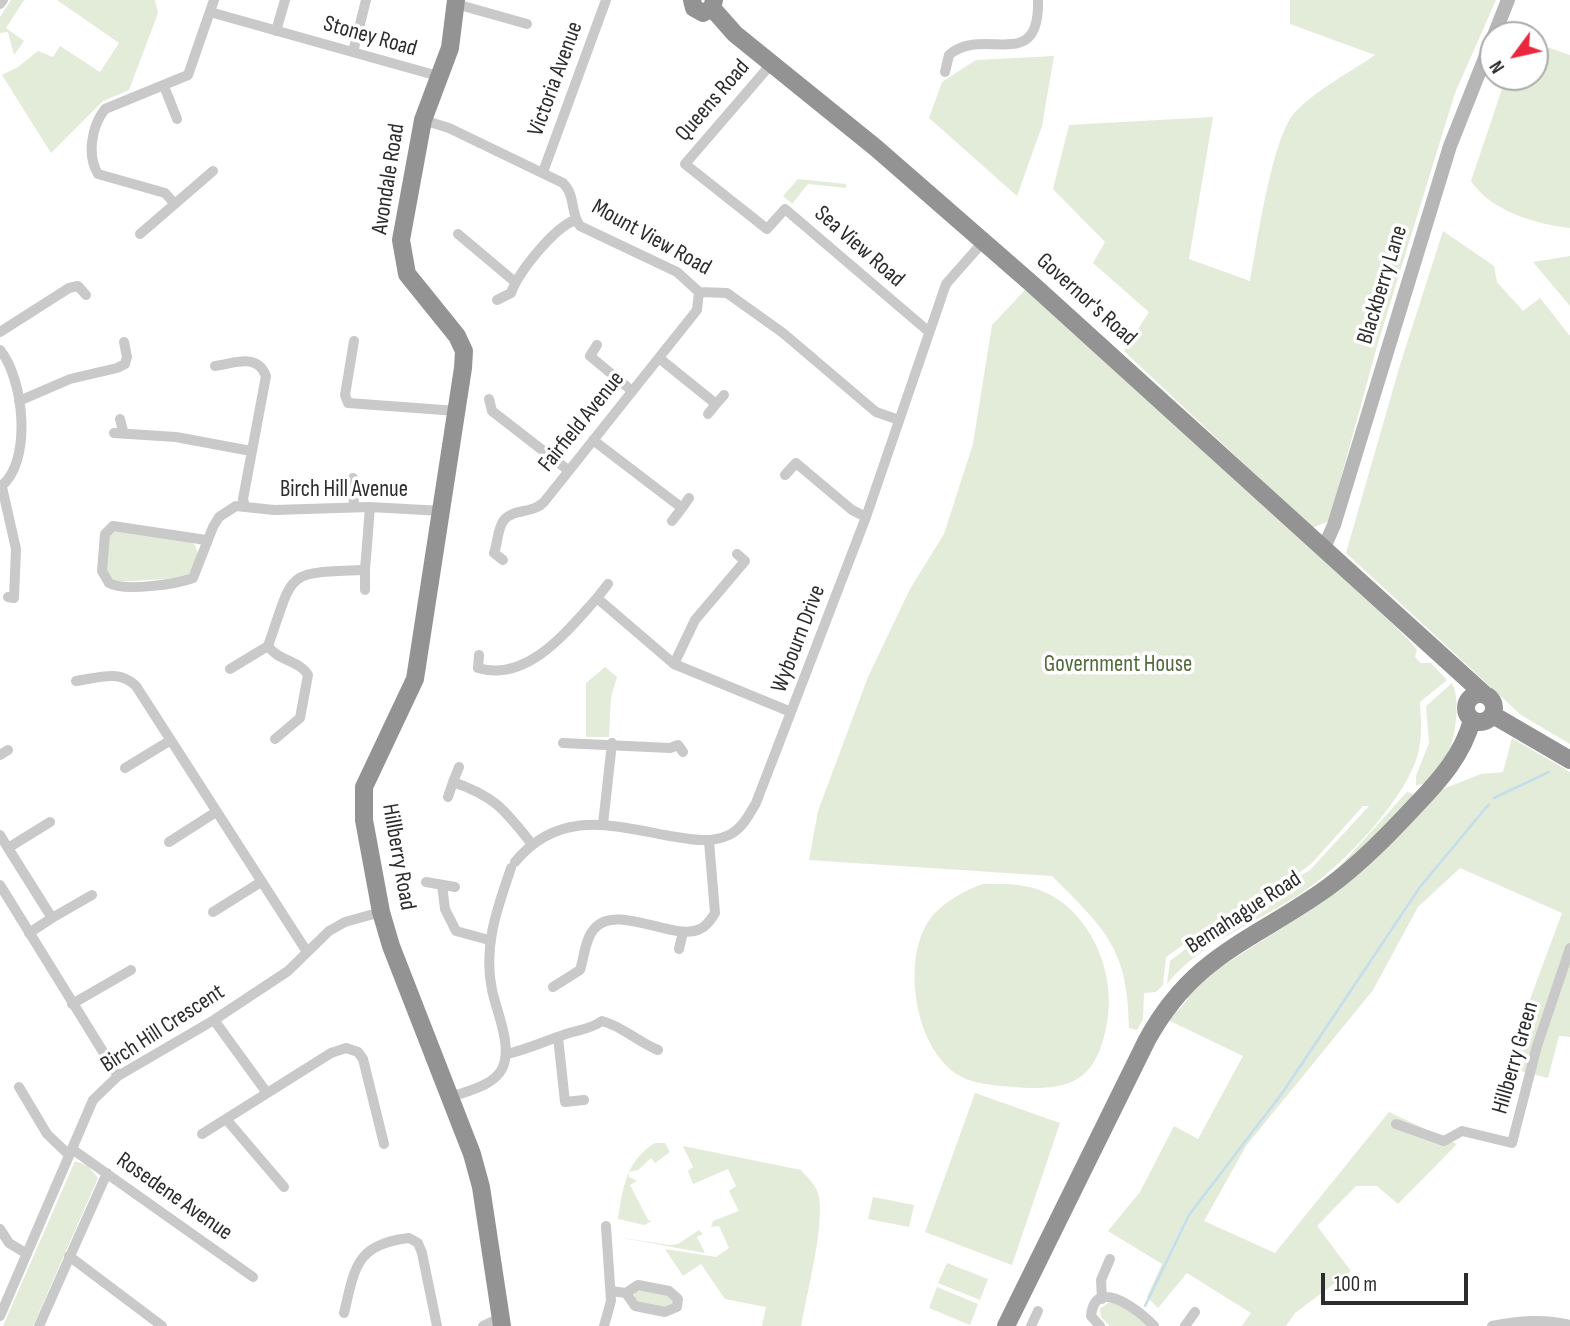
<!DOCTYPE html>
<html>
<head>
<meta charset="utf-8">
<style>
	body { margin:0 }
	#map { position:relative; width:1570px; height:1326px; overflow:hidden; background:#fff; font-family:"Sofia Sans Condensed",sans-serif }
	canvas { display:block }
	.north { position:absolute; left:1479px; top:21px; width:70px; height:70px; box-sizing:border-box; background:#fff; border:2px solid #ababab; border-radius:50%; rotate:237deg; font-size:19px; font-weight:700; line-height:28px; text-align:center; color:#2c2c2c }
	.north::after { content:''; display:block; margin:auto; width:24px; height:32px; background:#ea273d; clip-path:polygon(50% 0,100% 100%,50% 72%,0 100%) }
	.scale { position:absolute; left:1321px; top:1273px; width:147px; height:32px; box-sizing:border-box; border:4px solid #2c2c2c; border-top:0; padding-left:9px; font-size:21px; line-height:24px; white-space:nowrap; color:#2c2c2c; -webkit-text-stroke:5px #fff; paint-order:stroke }
</style>
</head>
<body>
<div id="map">
<canvas width="1570" height="1326"></canvas>
<div class="north">N</div>
<div class="scale">100 m</div>
</div>
<script>
const ctx = document.querySelector('canvas').getContext('2d');
ctx.lineJoin = 'round';
function fill(path, color) { ctx.fillStyle = color; ctx.fill(path, 'evenodd'); }
function strokePath(path, color, width, dash) { ctx.strokeStyle = color; ctx.lineWidth = width; ctx.lineCap = dash ? 'butt' : 'round'; ctx.setLineDash(dash || []); ctx.stroke(path); }
function label(font, color, halo, rows, align = 'center') {
  ctx.font = font + ' "Sofia Sans Condensed",sans-serif'; ctx.lineWidth = 7; ctx.setLineDash([]); ctx.textBaseline = 'middle'; ctx.strokeStyle = halo; ctx.fillStyle = color; for (const [text, x, y, turn = 0] of rows) {
    ctx.save(); ctx.translate(x, y); ctx.rotate((+turn || 0) * Math.PI / 180); ctx.textAlign = isNaN(turn) ? turn : align; if (halo) ctx.strokeText(text, 0, 0); ctx.fillText(text, 0, 0); ctx.restore();
  }
}
fill(new Path2D(`
	M11,0H24L6,28L24,41L14,55L8,32L0,33V17Z
	M57,0H155L158,13L129,90L103,101L51,153L2,75L18,67L38,51L53,57L60,46L100,72L119,43Z
	M1290,0H1496L1455,93L1378,343L1329,521L1312,528L1124,351L1149,312L1093,263L1105,242L1053,189L1069,125L1213,117L1189,259L1250,281C1257,244 1272,135 1296,111C1318,89 1349,73 1375,55L1290,24Z
	M1535,43L1570,55V228C1535,224 1491,211 1471,181L1506,77H1535Z
	M1054,56L1042,126L1017,196L929,118L942,82L976,60Z
	M798,179L846,184V188L808,184L792,204L783,196Z
	M1443,231L1494,266L1497,282L1523,311L1540,298L1570,336V744L1521,715L1346,553L1400,365Z
	M1570,256V306L1533,262Z
	M1026,289L1395,626L1417,649L1415,657L1421,663H1431L1447,680L1420,702C1421,721 1423,741 1416,760C1401,804 1341,867 1303,892C1259,922 1200,942 1167,984L1170,961L1207,932L1310,870L1369,806H1363L1312,863L1296,875L1204,930L1166,957L1163,985L1156,992L1144,993L1143,1019L1137,1030L1129,1028C1128,949 1106,930 1052,876L809,860L818,811L868,677L910,589L944,534L973,444L992,325Z
	M113,531L191,541C202,552 197,560 192,572L181,578L115,582L106,571L108,539Z
	M605,667L617,677L611,697L609,737H586V683Z
	M1452,683C1465,707 1450,786 1416,785V776L1429,743L1426,706Z
	M1512,738L1570,772V1037L1559,1036L1548,1078L1505,1067L1562,913L1460,868L1418,907L1373,990L1246,1146L1204,1221L1275,1253L1389,1112L1457,1144L1398,1204L1377,1186H1356L1317,1226L1351,1271L1295,1313L1286,1326H1242L1251,1313L1187,1273L1158,1308L1147,1297L1162,1264L1108,1231L1140,1192L1174,1126L1198,1139L1243,1056L1168,1020L1184,1004L1199,981L1318,905L1438,791L1481,774L1503,772Z
	M1407,792L1414,795L1379,836L1331,876Z
	M982,884C998,884 1014,883 1029,887C1084,899 1115,965 1108,1016C1099,1079 1074,1092 1014,1087C998,1086 975,1084 962,1077C914,1053 899,955 933,915C947,900 963,892 982,884Z
	M975,1093L1060,1123L1012,1265L925,1232Z
	M655,1143H665L670,1152L655,1163L651,1158L638,1170L629,1172V1177L637,1181L630,1185L648,1220L652,1221L644,1225L618,1219C623,1187 626,1161 655,1143Z
	M683,1146L801,1170C808,1178 817,1186 819,1197C824,1228 807,1293 801,1326H762L766,1307L725,1299L701,1264L683,1276L665,1249L716,1257L729,1248L719,1226L711,1227L713,1221L739,1211L729,1191L736,1186L728,1169L693,1184L688,1171L693,1167Z
	M75,1161L88,1166L98,1178L33,1326H3Z
	M873,1197L914,1205L909,1227L868,1219Z
	M699,1230L703,1234L697,1237L705,1253L617,1237L669,1245L678,1244Z
	M947,1263L988,1279L980,1300L938,1283Z
	M937,1287L978,1304L970,1325L929,1308Z
	M638,1290L671,1295L674,1305L668,1309L636,1303L634,1294Z
	M1111,1301L1123,1302L1153,1326H1110L1101,1317L1100,1309Z`), '#e3ebd9');
strokePath(new Path2D(`
	M1494,798L1549,772
	M1145,1306L1189,1215L1283,1092L1420,887L1489,804`), '#c4deec', 2.5);
strokePath(new Path2D(`
	M0,4L3,0
	M456,4L527,24
	M210,12L438,76
	M276,31L285,0
	M353,52L366,0
	M772,63L685,164L767,229L785,209L928,331
	M945,72L949,55C983,25 1040,75 1038,0
	M164,86L177,119
	M423,120L449,128L563,183C576,196 570,213 580,226L677,272L699,292L727,293L783,333L876,412L899,420
	M543,172L606,0
	M175,204L165,193L98,174C87,156 91,127 105,109L188,75L214,0
	M140,234L213,171
	M458,234L515,282
	M497,300L511,293C519,271 554,228 575,220
	M0,332L69,288L78,286L86,295
	M354,341L345,395L348,403L457,411
	M597,345L590,356L632,391
	M0,350C24,379 33,463 0,487
	M659,358L716,404L708,414
	M215,366C236,363 257,353 266,376L243,499L245,506
	M489,399L492,411L568,470
	M19,401L70,379L117,368L125,364L127,357L124,342
	M716,404L724,395
	M120,419L123,431
	M114,433L176,437L251,451
	M593,440L682,508L672,521
	M785,475L796,463L852,510L866,517
	M353,478L354,507
	M2,487L16,549L14,598L8,597
	M682,508L689,498
	M206,540L113,526L105,534L102,571L109,583C124,592 177,584 193,578L213,527L219,517L236,506L274,510L370,507L442,511
	M503,560L494,553C498,543 497,529 504,520C514,508 533,514 544,502L697,310L699,292
	M365,590V570
	M597,598L608,584
	M479,655L478,668C528,683 568,630 597,598L674,664L791,712
	M674,664L695,620L745,561L737,554
	M230,669L268,646
	M76,681C98,678 119,669 136,686L307,952
	M275,739L300,718L308,675C299,660 278,661 268,646C295,570 283,573 365,570L370,507
	M563,743L670,748L678,745L683,752
	M0,755L8,750
	M459,767L453,782C494,796 504,809 531,843
	M125,768L171,740
	M448,797L453,782
	M603,824L612,743
	M0,835L8,848
	M169,842L216,812
	M515,862C559,809 611,825 670,836C690,839 709,844 729,835C742,829 749,815 756,803L866,517L946,284L983,242
	M426,882L455,887
	M0,885L118,1076
	M442,885L445,909L456,931L489,940
	M213,912L261,882
	M52,918L92,895
	M29,933L52,918L8,848L50,822
	M679,949L683,932
	M553,987L580,970C584,958 585,939 594,929C616,902 674,942 700,929C707,926 711,919 715,913L709,841
	M72,1004L131,970
	M214,1020L267,1093
	M558,1037L565,1102L584,1100
	M507,1054C528,1049 545,1041 566,1034C580,1029 589,1030 602,1021C622,1026 638,1042 658,1050
	M19,1087L47,1134L69,1155
	M451,1097C467,1091 493,1086 502,1069C513,1047 497,1013 492,990C483,946 497,909 511,868
	M226,1119L284,1187
	M1396,1124L1444,1141L1462,1131L1512,1143L1537,1046L1570,948
	M202,1134L331,1053L346,1048L358,1052L363,1059L384,1144
	M72,1149L253,1277
	M0,1229L9,1243L27,1254
	M69,1256L162,1326
	M611,1291L626,1293L638,1285L669,1291L678,1299L677,1307L665,1312L635,1306L626,1293
	M1102,1299L1101,1280L1110,1259
	M344,1313C355,1267 356,1244 409,1238L418,1243L422,1253L437,1326
	M0,1316L93,1100L118,1076L214,1020L288,971L329,931L345,922L381,912
	M39,1326L107,1173
	M483,1326L500,1318
	M604,1326L611,1301L606,1226
	M1031,1326L1038,1311
	M1100,1326L1091,1316C1095,1274 1142,1313 1154,1326
	M1185,1326L1195,1312
	M1492,1326C1518,1321 1544,1318 1570,1325`), '#c9c9c9', 10);
strokePath(new Path2D(`
	M1323,550L1334,525L1450,146L1508,0`), '#b6b6b6', 14);
strokePath(new Path2D(`
	M456,0L450,48L423,120L401,240L407,274L457,336L464,351L463,368L415,679L364,787V820L381,912L391,946L472,1154L481,1187L502,1326
	M692,0L694,8L703,13L712,8L714,0
	M712,8L735,34L876,148L1032,284L1485,695
	M1466 708a14 14 0 1 1 28 0a14 14 0 1 1-28 0Z
	M1493,715L1570,760
	M1006,1326L1147,1040C1194,954 1253,941 1327,888C1360,864 1389,834 1417,804C1440,780 1463,754 1472,720`), '#939393', 18);
label('23px', '#2c2c2c', '#fff', [
	["Stoney Road",370,37,16],
	["Victoria Avenue",556,79,-70],
	["Queens Road",713,101,-49],
	["Avondale Road",389,179,-81],
	["Mount View Road",651,238,29],
	["Sea View Road",859,247,41],
	["Blackberry Lane",1383,285,-73],
	["Governor's Road",1086,300,42],
	["Fairfield Avenue",582,422,-51],
	["Birch Hill Avenue",344,490],
	["Wybourn Drive",799,639,-69],
	["Hillberry Road",398,857,80],
	["Bemahague Road",1244,913,-33],
	["Birch Hill Crescent",163,1029,-33],
	["Hillberry Green",1516,1058,-74],
	["Rosedene Avenue",174,1197,35]
]);
label('23px', '#516939', '#fff', [
	["Government House",1118,665]
]);
</script>
</body>
</html>
